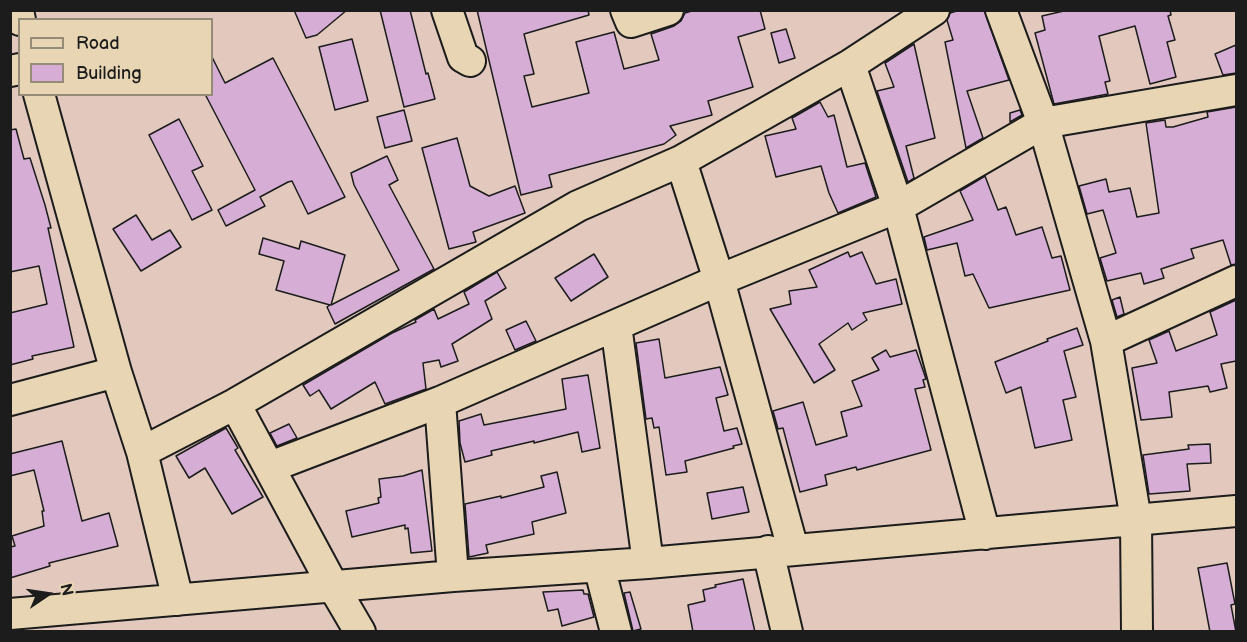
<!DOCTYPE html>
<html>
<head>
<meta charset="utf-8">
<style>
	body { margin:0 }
	#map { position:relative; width:1247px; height:642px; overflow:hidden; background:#e3c9bd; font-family:"Balsamiq Sans",sans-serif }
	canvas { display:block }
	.frame { position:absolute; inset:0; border:12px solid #1c1c1c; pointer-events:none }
	.legend { position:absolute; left:18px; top:18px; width:195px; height:78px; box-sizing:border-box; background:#e8d5b3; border:2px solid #968b77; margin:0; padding:8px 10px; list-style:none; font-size:18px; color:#1c1c1c }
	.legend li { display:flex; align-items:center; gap:12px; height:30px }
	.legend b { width:30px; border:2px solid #968b77 }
	.north { position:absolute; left:18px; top:564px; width:60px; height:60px; -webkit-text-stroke:4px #e8d5b3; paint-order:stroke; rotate:77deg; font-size:16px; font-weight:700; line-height:24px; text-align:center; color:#1c1c1c }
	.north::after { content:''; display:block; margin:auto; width:21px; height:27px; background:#1c1c1c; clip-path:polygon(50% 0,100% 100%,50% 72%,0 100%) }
</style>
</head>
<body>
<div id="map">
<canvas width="1247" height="642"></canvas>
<div class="frame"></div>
<ul class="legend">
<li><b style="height:8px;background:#e8d5b3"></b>Road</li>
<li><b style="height:16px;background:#d6add4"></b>Building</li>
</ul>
<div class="north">N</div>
</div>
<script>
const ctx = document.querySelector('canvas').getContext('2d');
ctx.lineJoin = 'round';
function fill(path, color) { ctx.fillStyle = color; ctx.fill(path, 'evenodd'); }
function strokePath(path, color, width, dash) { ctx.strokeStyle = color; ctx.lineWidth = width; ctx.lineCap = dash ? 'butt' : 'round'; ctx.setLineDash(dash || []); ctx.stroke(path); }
const building = new Path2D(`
	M294,10H347L317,35L306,38Z
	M380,10H410L426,74L428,73L435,99L404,107Z
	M477,10H588L589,15L524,34L534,74L524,76L532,107L589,93L576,42L614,32L624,69L659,60L651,34L674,26L681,21L685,13L695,10H760L765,29L738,37L753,87L708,101L712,115L670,126L676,135L664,144L549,175L552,187L521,195Z
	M960,10H984L1009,80L967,91L983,138L966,148L945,42L953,40L947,20L950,13Z
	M1068,10H1170L1171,15L1168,16L1175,40L1167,42L1176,77L1150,84L1135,26L1099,36L1110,81L1105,82L1108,94L1054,104L1035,33L1045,30L1042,16Z
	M786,29L795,58L779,63L771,33Z
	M352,39L368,101L335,110L319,47Z
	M914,44L935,138L906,146L914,178L908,182L877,91L894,87L885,63Z
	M1236,45V73L1223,75L1215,54Z
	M212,57L225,83L273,58L345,197L308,214L292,181L288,182L260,197L265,206L226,226L218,210L255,190L205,94H212Z
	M820,102L828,117L834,115L847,167L865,163L876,197L838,213L829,193L821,166L776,177L765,136L796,129L792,118Z
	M1236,107V264L1231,265L1223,240L1191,249L1194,258L1161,269L1164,278L1144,284L1141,273L1107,281L1100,258L1116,253L1103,210L1087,214L1079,186L1106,179L1109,192L1130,188L1137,217L1159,213L1146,123L1165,120L1166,127H1173L1208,117L1207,112Z
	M404,110L412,141L385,148L377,117Z
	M1020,110L1022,115L1010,122V113Z
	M179,119L203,166L192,171L212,210L192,220L149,135Z
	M16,129L24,159L30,158L45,205L51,228H48L74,347L32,356L33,359L10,365V313L47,304L39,266L10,272V130Z
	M457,138L470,186L489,196L515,186L525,213L473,232L476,242L449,249L422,148Z
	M387,156L398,180L389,185L434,269L335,324L327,307L330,305L276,290L284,261L259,254L263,238L299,249L301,241L345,255L331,305L399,270L354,185L351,173Z
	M985,176L998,210L1006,207L1016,235L1042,227L1052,258L1061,256L1070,290L989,308L973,274L965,276L957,243L927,250L924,237L973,220L960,191Z
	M136,215L152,240L170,230L181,247L141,271L113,229Z
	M848,252L850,257L862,252L876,284L896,279L902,304L863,313L867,320L852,330L848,323L819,344L835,370L814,383L770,309L791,304L789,291L817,287L809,270Z
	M594,254L608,277L571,301L555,278Z
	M497,272L506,288L485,301L492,319L452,344L458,361L441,367L439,360L423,363L426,389L385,404L375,382L331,409L319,390L310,396L303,385L392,333L416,322L415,320L434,309L438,319L469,304L464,292Z
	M1120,297L1124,314L1117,317L1112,300Z
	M1236,300V361L1221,364L1227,388L1210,392L1208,386L1169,392L1172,417L1141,420L1132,368L1157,363L1149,340L1169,331L1176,351L1217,335L1210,312Z
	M526,321L536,341L515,350L506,330Z
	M1077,328L1083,345L1064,351L1076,397L1063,400L1072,440L1035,448L1021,387L1006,393L995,362L1048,341L1047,339Z
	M659,339L665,378L720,367L728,395L716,398L724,431L737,428L742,444L733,446L734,448L685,461L687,472L666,475L659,427L654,428L652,418L646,419L636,343Z
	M886,350L890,357L916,350L926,379L923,380L925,387L915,389L931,450L857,470L856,467L825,475L827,485L800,492L783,428L778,429L773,411L803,402L816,445L847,436L841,412L862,406L852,381L879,370L872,358Z
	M588,375L600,448L582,452L578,432L534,443V441L491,451L492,455L465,462L460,443L459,421L481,414L484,425L566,409L562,379Z
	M289,424L297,438L277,446L270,433Z
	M226,428L238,448L235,450L263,497L232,514L205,468L189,478L176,456Z
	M62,441L82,521L109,513L118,546L49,563L50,566L10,578V547L15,546L12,536L44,526L42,511H44L34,470L10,476V454Z
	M1210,444L1211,463L1187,464L1190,491L1149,494L1143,455L1189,449L1188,445Z
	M422,470L432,551L411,553L408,528L405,529V525L352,537L346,511L379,503L378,498L381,497L379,479L403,476Z
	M557,472L566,513L532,522L534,534L486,545L488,553L469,557L465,504L501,496V498L544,487L541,476Z
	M743,487L749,512L712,519L707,493Z
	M1227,563L1235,604L1231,605L1236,632H1210L1198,568Z
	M743,579L755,632H693L688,605L705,601L703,590L716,587L715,585Z
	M583,590L584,594H588L594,617L562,626L558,609L548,611L543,592Z
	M630,592L641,629L633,631L624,593Z`);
fill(building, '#d6add4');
strokePath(building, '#1c1c1c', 1.5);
const minor = new Path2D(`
	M18,10L20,20
	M447,10L463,57L470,61
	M626,10L631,22L668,10
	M1001,10L1043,123L1106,341L1136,520L1137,632
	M850,65L898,207L985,534
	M10,71L20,69
	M39,94L116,372L142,452L178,600
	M681,161L719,280L793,549
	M616,325L648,563
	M1106,341L1236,281
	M10,400L116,372
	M440,402L453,576
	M235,404L333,586L360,632
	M142,452L235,404L578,206L681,161L850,65L934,10
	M270,467L440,402L719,280L898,207L1043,123L1236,90
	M768,551L787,632
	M599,566L616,632
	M10,614L453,576L648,563L1236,511`);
strokePath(minor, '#1c1c1c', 34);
strokePath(minor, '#e8d5b3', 30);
</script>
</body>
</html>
